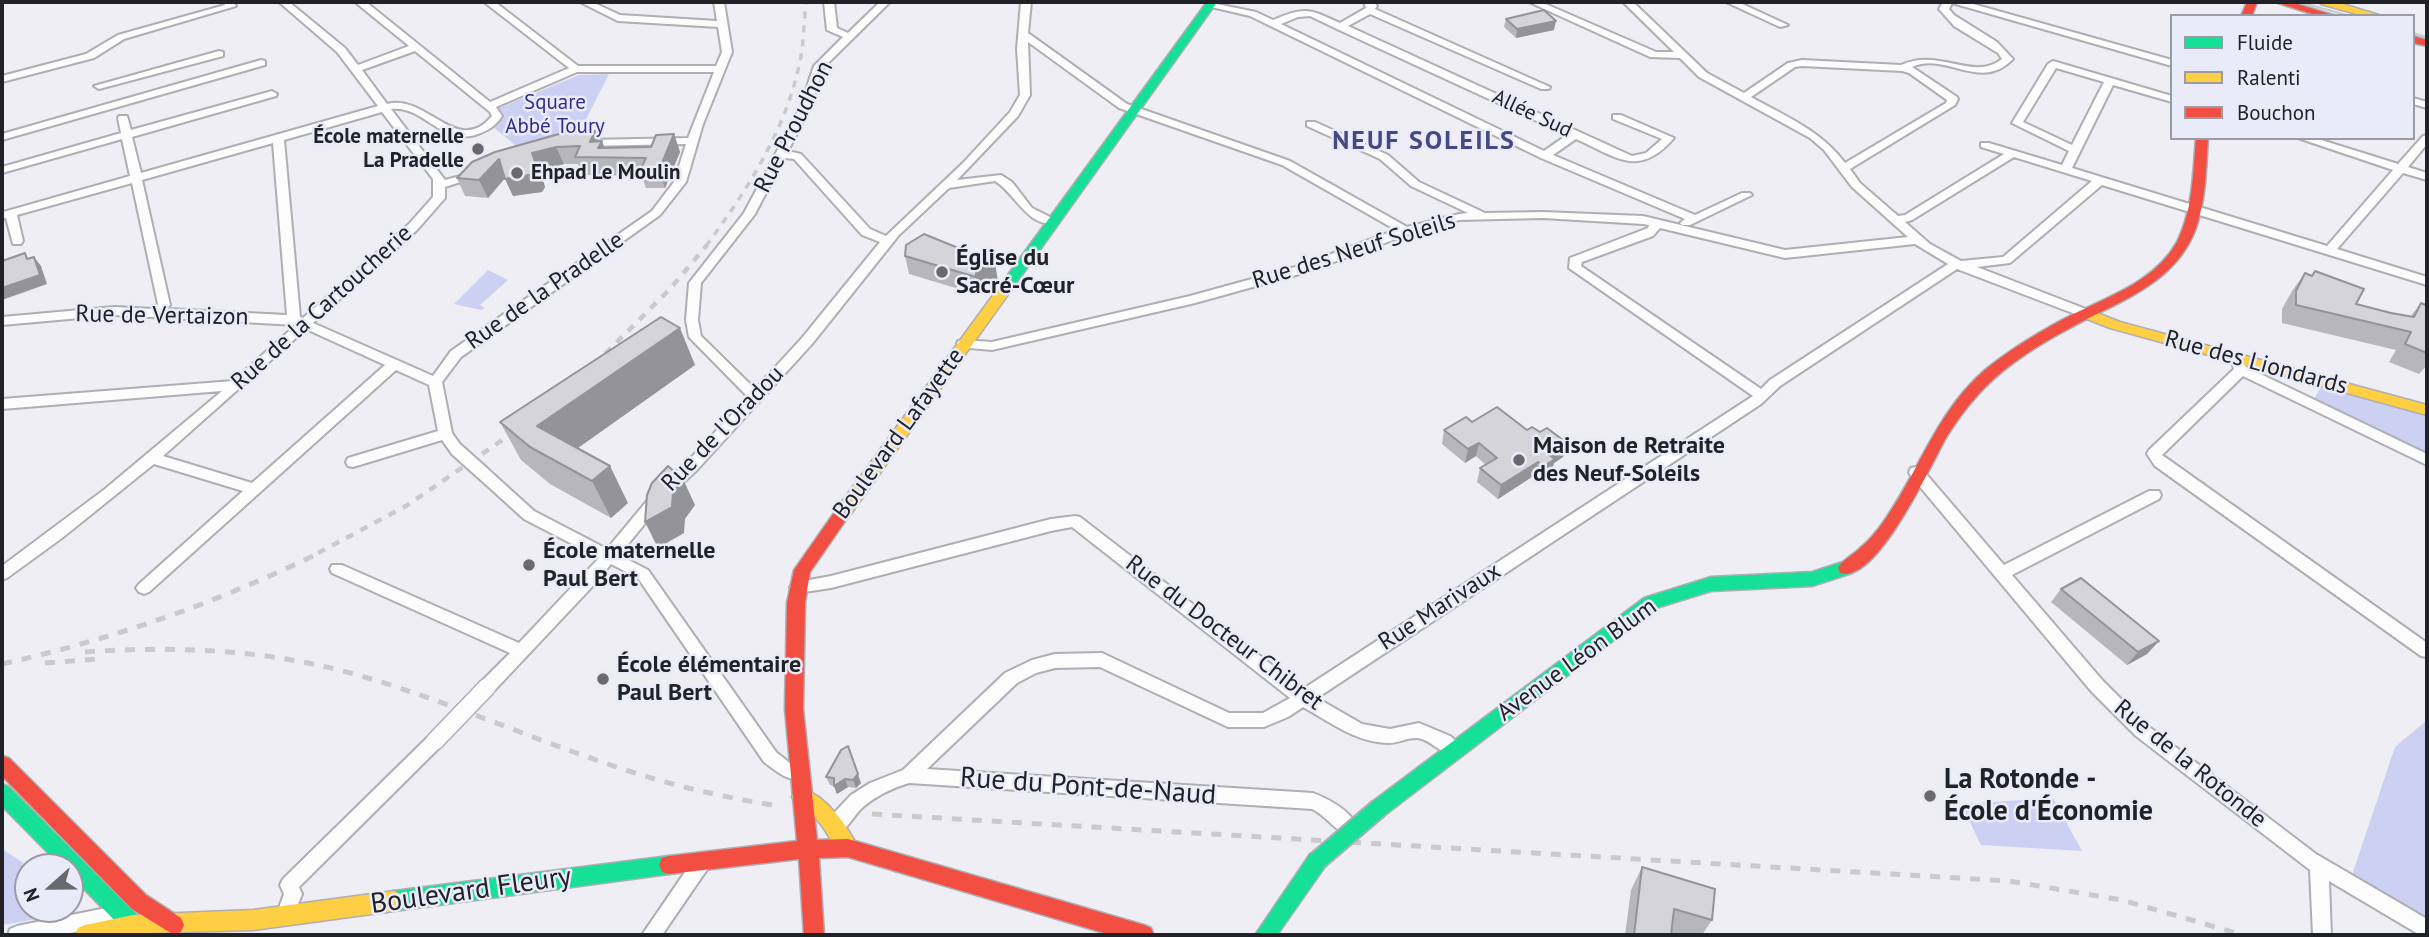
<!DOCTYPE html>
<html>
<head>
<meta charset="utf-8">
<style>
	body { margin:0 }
	#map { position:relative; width:2429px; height:937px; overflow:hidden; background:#eeeef4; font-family:"PT Sans",sans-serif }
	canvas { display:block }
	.frame { position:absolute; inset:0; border:4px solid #212227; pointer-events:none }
	.legend { position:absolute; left:2170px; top:14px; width:245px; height:126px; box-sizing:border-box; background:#eaebf8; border:2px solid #9a9ba4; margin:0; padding:9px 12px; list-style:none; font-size:21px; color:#212227 }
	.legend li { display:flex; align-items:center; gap:14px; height:35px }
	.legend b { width:35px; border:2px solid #9a9ba4 }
	.north { position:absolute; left:14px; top:853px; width:70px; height:70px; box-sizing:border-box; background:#eaebf8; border:2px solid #9a9ba4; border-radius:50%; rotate:249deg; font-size:19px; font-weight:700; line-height:28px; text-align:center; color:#212227 }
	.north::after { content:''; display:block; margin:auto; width:24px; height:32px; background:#69696f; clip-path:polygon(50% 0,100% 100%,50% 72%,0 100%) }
</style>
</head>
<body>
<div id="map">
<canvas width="2429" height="937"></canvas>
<div class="frame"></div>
<ul class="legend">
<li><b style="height:9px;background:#16e098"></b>Fluide</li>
<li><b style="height:9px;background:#ffcf43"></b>Ralenti</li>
<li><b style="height:9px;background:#f24e42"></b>Bouchon</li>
</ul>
<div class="north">N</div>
</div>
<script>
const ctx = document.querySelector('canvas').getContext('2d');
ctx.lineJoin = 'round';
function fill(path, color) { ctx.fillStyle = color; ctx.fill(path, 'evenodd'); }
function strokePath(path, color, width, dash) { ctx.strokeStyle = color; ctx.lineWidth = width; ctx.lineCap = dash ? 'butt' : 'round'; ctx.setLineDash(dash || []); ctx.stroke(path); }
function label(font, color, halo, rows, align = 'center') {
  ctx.font = font + ' "PT Sans",sans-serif'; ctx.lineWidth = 5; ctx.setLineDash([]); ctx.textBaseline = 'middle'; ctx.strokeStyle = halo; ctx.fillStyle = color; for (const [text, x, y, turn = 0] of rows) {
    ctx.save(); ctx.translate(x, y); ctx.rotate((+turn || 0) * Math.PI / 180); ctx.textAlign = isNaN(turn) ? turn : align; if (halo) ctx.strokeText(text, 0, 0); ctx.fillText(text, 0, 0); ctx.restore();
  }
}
fill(new Path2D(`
	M609,74L578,135L521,150L493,127L502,117L499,108L579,75Z
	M488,270L508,280L480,305L485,308L481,310L454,304Z
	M2321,387L2427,415V453L2314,399Z
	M2427,720V915L2421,925L2349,884L2395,747Z
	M2053,798L2082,851L1981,845L1961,804Z
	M2,849L30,867L28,909H63L61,915L2,925Z`), '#ccd0f3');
const street = new Path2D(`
	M223,2H233L236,6L124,39L94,58L2,82V76L86,54L118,35L225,5Z
	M279,2H289L345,48L358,65L409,46L355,2H366L490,102L569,68L484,2H495L578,66H716L722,52L718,27L618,21L580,2H592L620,15L717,21L714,2H724L732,52L703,124L686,182L660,215L461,357L442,382L452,433L464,450L462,454H452L442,440L353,467L348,466L346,462L348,458L438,431L429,385L396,370L149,592L144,594L139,592L136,588L139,584L243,491L154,464L62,538L7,578L2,580V566L105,489L222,391L2,409V399L233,381L296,325L114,315L2,325V317L114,307L154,309L158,304L132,183L17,215L23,241L21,244H13L6,218L2,219V212L7,211L130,176L122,139L2,173V167L121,133L118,118L119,116H127L131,130L272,91L277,94L276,96L132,137L141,173L378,106L337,52ZM415,51L490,112L492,116C457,158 427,93 387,104L362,70ZM577,72H714L688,138L586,140L581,143L586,146L686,144L674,182L652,211L451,351L433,376L313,323L417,230L445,198V187L482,175L476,172L445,180L391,109C423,105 441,145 475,135C487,131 495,127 502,116L496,107ZM382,112L433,179V197L409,224L303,318L300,317L284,140ZM273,143L287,315L167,309L170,305L142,180ZM306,329L385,365L252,483L163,456Z
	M824,2H834L837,28L848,33L880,2H890L824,67L810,108L788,151L801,154L870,229L886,236L963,163L1010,112L1020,95L1017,49L1021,2H1031L1028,33L1127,104L1290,161L1407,227L1459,214L1468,213L1411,186L1380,159L1307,126V122H1315L1388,155L1419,182L1485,213L1543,212L1643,216L1785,250L1908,237L1852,187L1824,150L1810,138L1699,77L1680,58L1650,57L1529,2H1541L1656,52H1674L1623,2H1633L1707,73L1744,93L1788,63L1802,60L1901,65C1939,47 1973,82 2002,59L1998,53L1954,26L1939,9L1943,2H1966L2172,60V66L1952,3L1949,9L1954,15L1997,42L2013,59C1980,93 1946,51 1912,67L1957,97L1958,99L1955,105L1850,169L1860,183L1898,216L1905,215L2004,154L1981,147V143H1989L2062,165L2069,151L2012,123L2048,64L2053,61L2172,96V102L2113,85L2072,168L2327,246L2393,170L2298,138H2315L2398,164L2423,136L2427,135V144L2408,167L2427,173V180L2403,173L2337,249L2427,277V285L2102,185L2010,263L1977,267L2091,311L2093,314L2091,317H2083L1957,269L1780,386L1761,404L1317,698L1362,724L1390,729L1419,723L1450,736L1461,745L1463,750L1461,755C1448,760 1434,743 1422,739C1412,735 1400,743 1389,743C1357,743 1330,722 1303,707L1288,717L1264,727H1228L1100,667L1055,668L1036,673L1017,683L927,769L1313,793C1331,800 1351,811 1360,830L1357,836L1351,838C1336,832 1327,816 1312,809L909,783C892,788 876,796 863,807C853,816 846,832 834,836L828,834L825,828L835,812L851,795L870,783L903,770L1005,673L1032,660L1055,654L1102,653L1229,713H1263L1290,698L1072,527L1051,531L831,588L798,593L793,591L790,587L793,583L831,576L1051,519L1075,516L1080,517L1303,689L1753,396L1569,268L1570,258L1648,228L1649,225L1643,224L1543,218L1459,220L1409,234L1307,272L1195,303L992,350L958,347L957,344L958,341L963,340L992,342L1190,296L1299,266L1396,230L1282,165L1119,108L1028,42L1030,95L1018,116L957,180L1001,175L1012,182L1032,208L1056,220V224C1027,227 1016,194 995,181L949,188L899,235L812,344L696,471L666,498L619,555L648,570L776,752L791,764L806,768L808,773L806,778C790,784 776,771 764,762L638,578L611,564L590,589L493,692L487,694L481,692L479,687L481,682L510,653L332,573L330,569L332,565H342L519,643L599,558L524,519L481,480L479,476L481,472H491L534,511L607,549L656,490L686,463L748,397L689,337L686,320L689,283L744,213L800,108L814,66L843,37L827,30ZM1802,66L1902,71L1909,73L1947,100L1946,103L1845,163C1820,130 1787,117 1751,97L1795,67ZM2056,68L2104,82L2072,145L2023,122ZM2014,157L2092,181L2003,257L1961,261L1930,244L1905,222L1912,220ZM784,158L794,159L862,235L880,242L802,338L755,389L701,336L698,320L701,283L755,214ZM1660,228L1785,258L1915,244L1948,264L1770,380L1761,389L1581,266L1582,262L1653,236Z
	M1207,2L1256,12L1273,20C1305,6 1310,9 1340,23L1366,8L1364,2H1374L1377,6L1375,9L1550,87L1549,89H1541L1370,14L1348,26L1632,156L1646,153L1662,139L1613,119V115H1621L1674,138C1638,179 1617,157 1576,139L1553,155L1695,215L1742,193H1750L1752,195L1690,225H1682L1680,223L1685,219L1541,158L1250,16L1207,6ZM1310,16L1337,29L1567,135L1544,151L1281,24L1298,17Z
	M1726,2H1738L1788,25L1780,27Z
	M219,51L223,52V56L99,89L94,86Z
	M261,60L265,61V65L2,140V134Z
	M2413,98L2427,102V108L2413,104Z
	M2238,358L2243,359L2246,367L2427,454V465L2243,376L2162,455L2427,643V657L2421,656L2155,466L2147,454L2149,450L2234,369L2232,362Z
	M1916,467L1921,468L2004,565L2149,491H2159L2161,495L2159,499L2012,575L2103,681L2148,726L2316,854L2427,919V935H2420L2329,881L2331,935H2313L2310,870L2136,736L2091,691L1911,476L1909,472L1911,468Z
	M435,734L441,736L443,741L441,746L299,887L302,894L291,922L285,925L279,922L276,916L284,894L280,885L283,879L429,736Z
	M702,854L708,856L711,862L708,868L662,935H642L696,856Z
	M121,905L127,908L130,914L127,920L121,923L60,935H8L10,929L17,926Z`);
const fast = new Path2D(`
	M1207,2H1217L1012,289H1002L1000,286L1002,283Z
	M1846,561L1852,563L1854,568L1852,573L1812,586L1711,591L1656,608L1386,814L1379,817L1372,814L1369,808L1372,802L1644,598L1711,577L1812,572Z
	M2,784L9,787L140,918L143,925L140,932L133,935L126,932L70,875V867H62L2,806Z
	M1317,852L1324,854L1327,861L1324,868L1277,935H1255L1310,854Z
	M669,856L676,858L679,865L676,872L669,874L394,911L387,908L384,901L387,894L394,891Z`);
const slow = new Path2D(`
	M2320,2H2336L2382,16H2364L2321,4Z
	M1007,282L1014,286L1012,289L848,518H836L834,514L836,510L1002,283Z
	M2087,309L2120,322L2427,405V415L2110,328L2082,317L2080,314L2082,311Z
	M802,788C827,797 847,825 858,848L855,854L848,857C833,851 829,832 818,821C810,812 798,808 792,797L795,791Z
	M394,891L401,894L404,901L401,908L394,911L253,930L75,935L78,928L85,925L133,915L253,910Z`);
const jam = new Path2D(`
	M2247,2H2257L2252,16H2241Z
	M2275,2H2291L2336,16H2318Z
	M2413,36L2427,40V46L2413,43Z
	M2196,138H2208C2206,168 2206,199 2196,228C2175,285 2118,301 2070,328C2036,346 2001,368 1976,397C1965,409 1956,422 1947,436C1932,462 1877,585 1840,573L1838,568C1843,559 1854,555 1861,547C1868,542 1874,534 1879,528C1918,476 1934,414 1985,370C2008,351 2034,335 2060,321C2100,299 2153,285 2177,242C2193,210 2193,173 2196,138Z
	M842,508L848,510L850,514L810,572L805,603L803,709L817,840L848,839L1144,925L1151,928L1154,935H1111L848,857L819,858L824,935H804L799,859L669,874L662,872L659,865L662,858L669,856L797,841L785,709L787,603L794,570L836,510Z
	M2,756L9,758L146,895L181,918L184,925L181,932L174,935L132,909L2,776Z`);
strokePath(street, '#aeaeb3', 4);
strokePath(fast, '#aeaeb3', 3);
strokePath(slow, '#aeaeb3', 3);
strokePath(jam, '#aeaeb3', 3);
fill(street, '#fcfcfd');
fill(fast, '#16e098');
fill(slow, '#ffcf43');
fill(jam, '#f24e42');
strokePath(new Path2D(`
	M2299,2L2350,16
	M2413,33L2427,37`), '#c9cacc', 2);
strokePath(new Path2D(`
	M706,246C748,189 788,127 801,56C804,38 804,20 806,2`), '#c9cacc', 3.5, [7, 7]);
strokePath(new Path2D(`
	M594,365L670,289L707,245
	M318,553L406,506L523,426`), '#c9cacc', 4.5, [8, 8]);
strokePath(new Path2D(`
	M85,652C172,646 258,649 343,671C433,695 519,734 608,764C662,783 716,796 772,805
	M45,663L98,659
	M2,664C114,639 219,602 321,552
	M872,814L2009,881L2122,900L2243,935`), '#c9cacc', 5, [10, 10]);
const streetBridgeFar1 = new Path2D(`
	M457,450L486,476`);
const streetBridge = new Path2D(`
	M435,741L487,687`);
const fastBridge = new Path2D(`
	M1317,861L1379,808`);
strokePath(streetBridgeFar1, '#aeaeb3', 17, []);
strokePath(streetBridge, '#aeaeb3', 20, []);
strokePath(fastBridge, '#aeaeb3', 22, []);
strokePath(streetBridgeFar1, '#fcfcfd', 13);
strokePath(streetBridge, '#fcfcfd', 17);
strokePath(fastBridge, '#16e098', 18);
fill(new Path2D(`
	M1506,19L1554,30L1516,38L1504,27Z
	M595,131L599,141L604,147H651L674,134L680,152L665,188H646L642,176L582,175L578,164H564L540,171L545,187L542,192L513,196L505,178L488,198L465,196L457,178Z
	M905,256L998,281L979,284V295L909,274Z
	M2315,271L2356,304L2391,313L2410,317L2421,303L2424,304L2427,300V365L2419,374L2389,362L2396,350L2282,323V309L2292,291L2305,273L2312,276Z
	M695,365L578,448L628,503L611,518L550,484L521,460L500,422Z
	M1472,422L1540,432L1567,443L1563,457L1554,463L1551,473L1540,480L1535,475L1498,499L1477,482L1480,468L1486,465L1476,456L1465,463L1442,444L1444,430Z
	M2061,589L2159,641L2147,654L2127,665L2051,602Z
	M841,750L861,783L856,788L848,787L837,794L834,786L830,785L826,777Z
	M1642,867L1712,920L1702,935H1675L1672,934L1671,935H1625L1631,890Z`), '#b6b6bb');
fill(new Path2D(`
	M1556,21L1554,30L1516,38L1517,29Z
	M595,131L600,145L602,141L608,157L590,142Z
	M674,134L680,152L665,188L659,170Z
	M556,147L564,164L540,171L545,187L542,192L513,196L505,179L532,153Z
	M499,159L507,176L488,198L479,180Z
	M34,257L41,266L47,284L2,300V288Z
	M995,263L998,281L979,284V295L976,277V266Z
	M680,328L695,365L558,462L537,426Z
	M1479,443L1476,456L1465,463L1468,449Z
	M1567,443L1563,457L1554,463L1551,473L1540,480L1544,466L1549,455Z
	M1538,462L1535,475L1498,499L1501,485Z
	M610,466L628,503L611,518L592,481Z
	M683,479L695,505L685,519L684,533L658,548L645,522L673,492Z
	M2159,641L2147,654L2127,665L2138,652Z
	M848,746L861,783L856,788L853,780Z
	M845,779L848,787L837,794L834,786Z`), '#949498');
const building = new Path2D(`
	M1544,10L1556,21L1517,29L1506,19Z
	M595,131L590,142L602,141L598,148L651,147L656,135L674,134L659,170H640L646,158L575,157L580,146L556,147L532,153L538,170L535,174L505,179L499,159L479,180L457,178L472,162L495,152L566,132Z
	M924,234L995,263L976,266V277L905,256L906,245Z
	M25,253L27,259L34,257L40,275L2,288V261Z
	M2315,271L2364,289L2356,304L2391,313L2414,317L2421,303L2425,305L2427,301V353L2405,344L2411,332L2296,305V291L2305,273L2312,276Z
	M661,317L680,328L537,426L610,466L592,481L530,447L500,422Z
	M1497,407L1527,430L1532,427L1540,432L1547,428L1567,443L1549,455L1555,459L1544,466L1538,462L1501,485L1480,468L1497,458L1479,443L1468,449L1444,430L1466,417L1472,422Z
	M668,466L683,479L673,492L672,507L645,522L647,495L652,483Z
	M2081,578L2159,641L2138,652L2061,589Z
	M848,746L858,774L853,780L845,779L834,786V778L826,777L841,750Z
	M1642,867L1715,889L1712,920L1674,909L1671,935H1634Z`);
fill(building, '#d4d4d9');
strokePath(building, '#949498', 2);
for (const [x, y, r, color] of [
	[478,149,7,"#69696f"],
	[517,173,7,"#69696f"],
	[942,272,7,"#69696f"],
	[1519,460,7,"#69696f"],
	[529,565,7,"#69696f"],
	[603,679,7,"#69696f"],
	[1930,796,7,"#69696f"]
]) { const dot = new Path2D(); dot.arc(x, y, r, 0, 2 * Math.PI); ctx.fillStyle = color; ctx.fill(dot); strokePath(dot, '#eaebf8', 2.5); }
label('21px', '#332c8b', '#eaebf8', [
	["Square",555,103],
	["Abbé Toury",555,127]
]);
label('21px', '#212227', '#eaebf8', [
	["Allée Sud",1532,114,25]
]);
label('bold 21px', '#212227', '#eaebf8', [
	["École maternelle",464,137],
	["La Pradelle",464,161],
	["Ehpad Le Moulin",531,173,"left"]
], 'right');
label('24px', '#212227', '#eaebf8', [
	["Rue Proudhon",794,127,-63],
	["Rue des Neuf Soleils",1354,251,-17],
	["Rue de la Pradelle",545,291,-35],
	["Rue de la Cartoucherie",322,308,-42],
	["Rue de Vertaizon",162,316,1],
	["Rue des Liondards",2256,363,15],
	["Rue de l'Oradou",723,429,-46],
	["Boulevard Lafayette",899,434,-54],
	["Rue Marivaux",1440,607,-33],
	["Rue du Docteur Chibret",1224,633,37],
	["Avenue Léon Blum",1577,660,-36],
	["Rue de la Rotonde",2190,764,39]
]);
label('bold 24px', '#212227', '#eaebf8', [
	["Église du",956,258],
	["Sacré-Cœur",956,286],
	["Maison de Retraite",1533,446],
	["des Neuf-Soleils",1533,474],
	["École maternelle",543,551],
	["Paul Bert",543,579],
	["École élémentaire",617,665],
	["Paul Bert",617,693]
], 'left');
ctx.letterSpacing = '2px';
label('bold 26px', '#454885', '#eaebf8', [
	["NEUF SOLEILS",1424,142]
]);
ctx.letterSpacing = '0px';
label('bold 28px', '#212227', '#eaebf8', [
	["La Rotonde -",1944,780],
	["École d'Économie",1944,812]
], 'left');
label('28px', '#212227', '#eaebf8', [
	["Rue du Pont-de-Naud",1088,787,4],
	["Boulevard Fleury",471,891,-8]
]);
</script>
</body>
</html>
